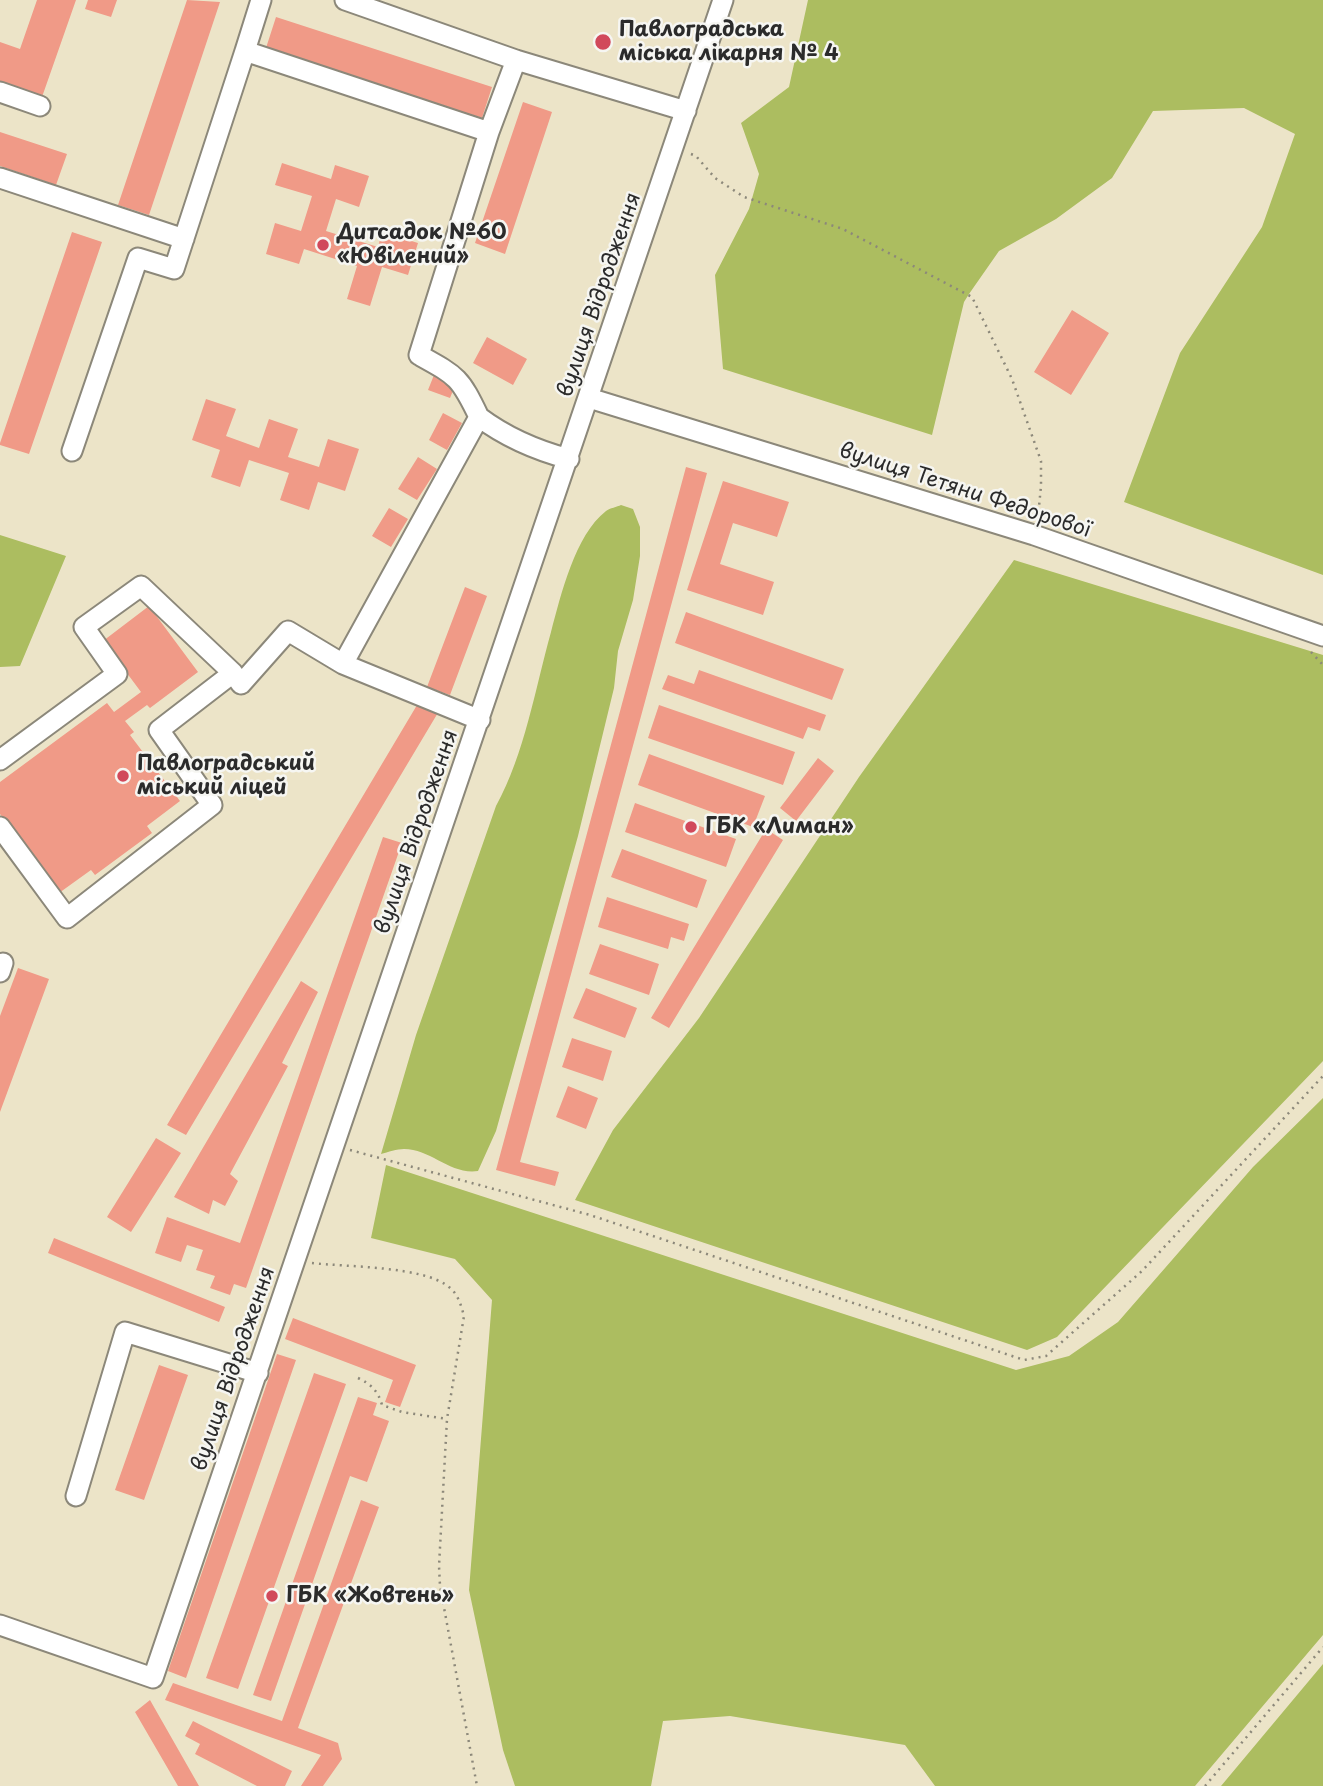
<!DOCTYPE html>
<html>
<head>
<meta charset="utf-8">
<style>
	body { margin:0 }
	canvas { display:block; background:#ece4c8 }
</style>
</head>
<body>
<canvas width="1323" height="1786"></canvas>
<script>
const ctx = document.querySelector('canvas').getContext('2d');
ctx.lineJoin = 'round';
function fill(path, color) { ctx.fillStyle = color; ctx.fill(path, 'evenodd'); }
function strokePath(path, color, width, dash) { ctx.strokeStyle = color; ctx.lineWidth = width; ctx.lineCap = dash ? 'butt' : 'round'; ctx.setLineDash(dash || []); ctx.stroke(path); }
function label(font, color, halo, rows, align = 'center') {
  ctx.font = font + ' "Playpen Sans",sans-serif'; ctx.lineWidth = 5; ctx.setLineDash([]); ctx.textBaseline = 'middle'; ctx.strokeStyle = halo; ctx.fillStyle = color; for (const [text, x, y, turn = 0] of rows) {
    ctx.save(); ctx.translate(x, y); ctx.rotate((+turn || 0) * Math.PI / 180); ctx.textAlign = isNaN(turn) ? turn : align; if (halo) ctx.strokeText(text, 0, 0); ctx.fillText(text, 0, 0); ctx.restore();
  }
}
fill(new Path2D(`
	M808,0H1323V575L1124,502L1180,353L1262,227L1295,134L1244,108L1153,111L1112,178L1056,219L999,251L969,294L964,302L932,435L723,369L715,275L749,209L759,174L741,123L789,87Z
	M621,505L633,509L640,527V556L633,600L618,651L614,688L578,836L496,1131L478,1171C450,1175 431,1149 404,1149C397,1149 388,1152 381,1154L416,1035L496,806C525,753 535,689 551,632C561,595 575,535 606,511C610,508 617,507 621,505Z
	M0,535L66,556L20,666L0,667Z
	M1014,560L1323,655V1061L1057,1337L1027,1350L575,1200L613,1130L699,1018L859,777Z
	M1323,1098V1635L1195,1786H935L905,1745L730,1716L663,1721L651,1786H515L503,1750L469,1590L492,1300L455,1259L371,1238L386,1165L1016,1370L1069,1356L1118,1322L1253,1167Z
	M1323,1664V1786H1221Z`), '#acbd60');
fill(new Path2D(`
	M37,0H76L42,97L0,82V42L20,49Z
	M88,0H117L111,17L85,9Z
	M187,0L220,2L149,215L118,205Z
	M276,17L492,87L482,118L266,48Z
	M523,102L552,112L505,254L475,243Z
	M0,132L67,154L56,185L0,166Z
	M282,163L331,179L335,165L369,176L359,207L336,199L326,231L378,247L382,232L418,243L408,275L382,267L370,306L347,299L357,266L304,249L299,264L266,254L275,223L301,231L312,196L275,185Z
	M72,232L102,242L29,454L0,445V443Z
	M1072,310L1109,333L1071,395L1034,372Z
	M487,337L527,359L513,385L473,363Z
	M434,375L456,383L450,398L428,390Z
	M206,399L236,409L226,436L259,448L269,419L298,429L288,457L319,467L328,439L359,449L345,491L318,482L309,510L280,500L289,473L249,460L240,487L211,477L220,450L192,440Z
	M443,413L462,423L447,450L429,440Z
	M418,457L437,469L417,500L398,489Z
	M686,467L707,473L520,1162L559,1172L555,1186L496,1170Z
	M723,481L789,502L777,537L733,523L720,564L774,582L763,615L687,590Z
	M389,508L408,519L391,547L372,536Z
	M465,587L487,596L450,695L427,687Z
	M149,606L198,672L150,708L147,705L125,721L134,732L130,735L180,801L147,826L152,833L95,875L91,870L59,893L0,814V782L107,703L114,712L141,692L103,641Z
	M686,612L844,669L832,700L675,643Z
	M699,670L826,715L820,731L808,727L803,739L662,689L668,675L694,684Z
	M420,700L439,711L186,1135L167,1125Z
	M659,705L795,752L783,785L648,738Z
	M649,754L765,796L753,827L638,785Z
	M818,758L834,771L796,821L780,808Z
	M635,803L736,839L726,867L625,832Z
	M766,829L783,840L669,1028L651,1018Z
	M383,837L402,843L246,1288L234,1284L230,1295L210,1288L215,1276L196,1270L203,1250L187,1245L181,1262L155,1253L167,1217L240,1243Z
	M622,849L707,880L697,908L611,877Z
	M607,897L689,924L684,941L671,937L668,949L598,927Z
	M600,944L659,964L649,995L589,974Z
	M18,968L49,979L0,1112V1016Z
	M301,981L318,992L282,1063L288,1066L230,1174L238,1181L225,1206L213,1200L209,1214L174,1197Z
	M586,988L637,1008L625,1038L573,1018Z
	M572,1038L612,1051L603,1081L562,1067Z
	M568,1086L598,1098L586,1129L556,1117Z
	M156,1138L181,1153L131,1232L107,1217Z
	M54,1238L225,1307L219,1322L48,1253Z
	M293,1318L416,1365L400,1407L385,1402L393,1380L285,1339Z
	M277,1354L296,1360L186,1678L168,1671Z
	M159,1365L188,1375L144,1500L115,1490Z
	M314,1373L346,1384L238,1689L206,1678Z
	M358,1397L377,1403L373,1415L389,1421L367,1482L350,1476L271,1701L253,1695Z
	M361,1500L379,1507L298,1728L338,1743L342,1759L323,1786H301L321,1755L165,1700L173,1683L282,1721Z
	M150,1700L199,1786H178L135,1712Z
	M193,1721L292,1771L285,1786H257L195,1754L200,1744L185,1736Z`), '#f09a87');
const minor = new Path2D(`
	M261,0L245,51L489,132
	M345,0L516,60L686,111
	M0,92L40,106
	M0,178L184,239
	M589,398L1034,535L1323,636
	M479,417C460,377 457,376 419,355L489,132L516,60
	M72,451L138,258L174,269L245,51
	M343,664L479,417C507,438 535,450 569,459
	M0,760L117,674L84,627L141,586L233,673L241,684L288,631L343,664L480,720
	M0,827L67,918L212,805L159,730L233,673
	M0,972L3,963
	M76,1496L125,1332L258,1373
	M0,1625L153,1678L723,0`);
strokePath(minor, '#8c887a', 23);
strokePath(new Path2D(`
	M691,154L696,156L715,178L744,197L843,229L972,297L1012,379L1041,461V486L1038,517
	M1311,652L1323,665
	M350,1150L590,1215L1024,1360L1046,1356L1142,1271L1323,1076
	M312,1263C346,1267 424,1266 449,1287C458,1294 461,1305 464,1316L447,1419L439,1566L440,1586L477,1786
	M358,1378C371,1384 378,1391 382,1405L402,1412L447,1419
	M1205,1786L1323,1647`), '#8c887a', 2.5, [2, 5]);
strokePath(minor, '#fff', 19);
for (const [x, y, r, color] of [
	[603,42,9,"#d1495b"],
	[323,245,7,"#d1495b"],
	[123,776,7,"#d1495b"],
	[691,827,7,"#d1495b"],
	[272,1596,7,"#d1495b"]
]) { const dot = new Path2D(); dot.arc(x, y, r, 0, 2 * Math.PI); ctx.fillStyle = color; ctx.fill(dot); strokePath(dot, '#f6f6f2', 2.5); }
label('bold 21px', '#2b2b2b', '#f6f6f2', [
	["Павлоградська",619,30],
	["міська лікарня № 4",619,54],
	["Дитсадок №60",337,233],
	["«Ювілений»",337,257],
	["Павлоградський",137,764],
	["міський ліцей",137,788],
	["ГБК «Лиман»",705,827],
	["ГБК «Жовтень»",286,1596]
], 'left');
label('21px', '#2b2b2b', '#f6f6f2', [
	["вулиця Відродження",600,295,-71],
	["вулиця Тетяни Федорової",965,491,18],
	["вулиця Відродження",417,832,-71],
	["вулиця Відродження",234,1369,-71]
]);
</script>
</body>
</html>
